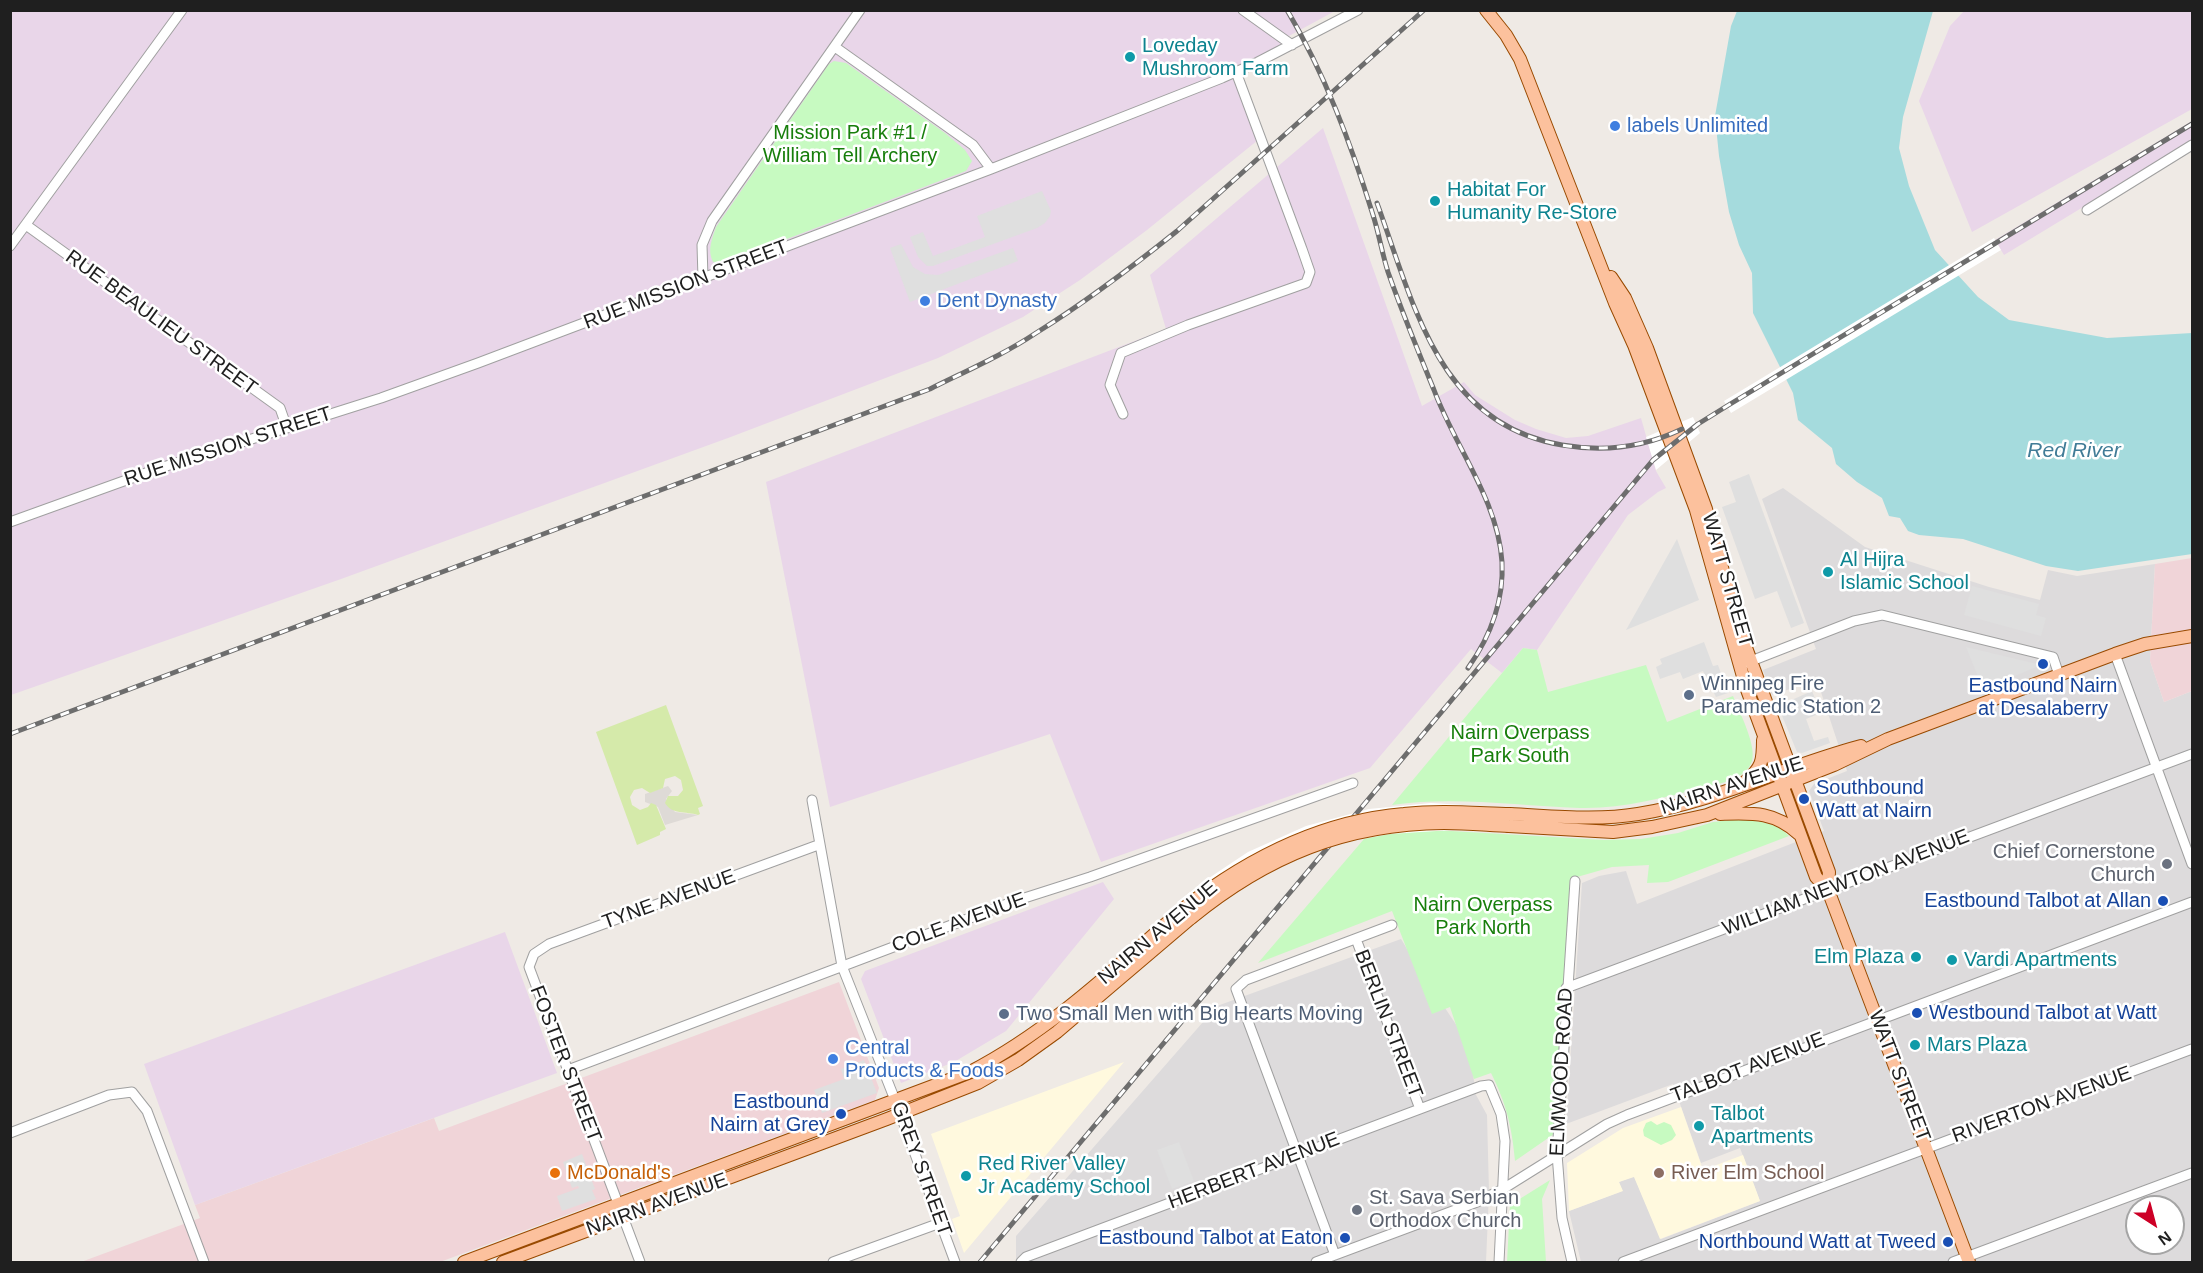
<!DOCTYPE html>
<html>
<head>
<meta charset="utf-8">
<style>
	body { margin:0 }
	#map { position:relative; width:2203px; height:1273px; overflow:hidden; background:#efeae5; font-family:Arial,sans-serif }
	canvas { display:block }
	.frame { position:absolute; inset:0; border:12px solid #1f1f1f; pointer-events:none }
	.north { position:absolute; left:2125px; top:1195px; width:60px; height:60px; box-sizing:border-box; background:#fff; border:2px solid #a5a5a5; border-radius:50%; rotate:144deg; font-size:16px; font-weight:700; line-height:24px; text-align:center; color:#1f1f1f }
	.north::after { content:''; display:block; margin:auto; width:21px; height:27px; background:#cd0026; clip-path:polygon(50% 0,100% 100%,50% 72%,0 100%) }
</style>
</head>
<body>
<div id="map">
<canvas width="2203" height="1273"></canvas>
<div class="frame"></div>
<div class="north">N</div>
</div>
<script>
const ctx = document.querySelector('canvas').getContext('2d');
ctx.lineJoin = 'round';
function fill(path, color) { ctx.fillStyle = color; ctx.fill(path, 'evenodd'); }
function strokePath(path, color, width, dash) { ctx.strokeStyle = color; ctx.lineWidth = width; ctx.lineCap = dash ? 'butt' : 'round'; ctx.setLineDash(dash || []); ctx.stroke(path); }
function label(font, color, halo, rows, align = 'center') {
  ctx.font = font + ' Arial,sans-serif'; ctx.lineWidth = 5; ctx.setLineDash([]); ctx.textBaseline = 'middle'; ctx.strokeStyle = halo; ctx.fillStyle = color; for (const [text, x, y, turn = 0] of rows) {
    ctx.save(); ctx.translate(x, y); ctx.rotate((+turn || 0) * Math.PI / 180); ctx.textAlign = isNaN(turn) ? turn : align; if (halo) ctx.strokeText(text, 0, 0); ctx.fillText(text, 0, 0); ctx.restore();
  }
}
fill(new Path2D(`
	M1783,488L1865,547L1989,587L2040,600L2048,570L2077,576L2155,564L2150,661L2164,702L2192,691V1262H1581L1569,1211L1622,1191L1619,1182L1634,1176L1661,1239L1760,1201L1740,1148L1701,1163L1673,1084L1566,1124L1582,883L1599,876L1626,871L1637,904L1824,831L1809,791L1814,784L1847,771L1817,680L1772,695L1763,670L1816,649L1762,499ZM2137,1207H2173V1243H2137Z
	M1401,939L1423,975L1471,1047L1475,1093L1487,1115L1489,1192L1486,1262H1016V1236L1217,1006Z`), '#dddbdc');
fill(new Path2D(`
	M2192,558V691L2164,702L2150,661L2155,564Z
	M839,982L879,1088L875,1100L440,1262H81L200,1218L195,1205L434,1118L439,1131Z`), '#f0d4d8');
fill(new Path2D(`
	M1243,10L1292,45L1234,71L1258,140L1147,230L1080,280L1023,317L938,358L728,438L341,579L11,695L10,11Z
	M1250,11H1335L1287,37Z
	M1964,11H2192V109L1972,232L1919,101L1950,26Z
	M2192,121V141L2004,255L1995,240Z
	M1323,128L1422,406L1464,382L1475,395L1515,420L1536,429L1566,438L1588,436L1641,418L1656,471L1666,488L1658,492L1628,515L1537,650L1523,648L1502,673L1471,649L1370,768L1101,862L1050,734L830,807L766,482L1166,329L1150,275Z
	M1103,882L1114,899L1006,1031L954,1062L901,1083L861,979L865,971Z
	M505,932L557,1073L195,1205L144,1064Z`), '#e9d6e9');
fill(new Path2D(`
	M1124,1062L964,1253L952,1219L960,1216L931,1134Z
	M1681,1107L1703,1170L1743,1155L1760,1201L1660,1239L1634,1177L1619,1182L1623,1191L1569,1211L1567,1163L1623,1128Z`), '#fff9de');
fill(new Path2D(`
	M668,786L672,791L666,799L675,812L698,815L665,825L658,807L645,802V794Z`), '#dedad6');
fill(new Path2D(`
	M666,705L703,806L698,808L700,814L698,815C686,811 672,815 665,803L668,796H678L683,790L681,780L675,776L665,779L663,788L650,793L642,788L634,790L630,797L632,805L640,810L648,807L651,803L656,805L666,829L660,832V835L637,845L596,732Z`), '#d5eaaa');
fill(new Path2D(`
	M834,61L846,63L945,133L965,150L972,161L966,171L721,264L713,262C707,250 712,239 716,227L829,64Z
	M1523,648L1537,650L1548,692L1646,665L1667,722L1733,696C1739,711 1757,746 1752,761C1745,781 1720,783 1702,788C1662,798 1622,809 1580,808C1517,806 1455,796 1392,805Z
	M1741,819C1760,822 1776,822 1789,836L1668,882L1647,883L1649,865L1612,867L1570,879L1554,1134L1515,1161C1512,1127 1506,1103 1491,1073L1474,1079L1450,1007L1432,1014L1392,911L1258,963L1364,839L1394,833L1434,830L1604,840L1641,839L1678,833L1713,822Z
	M1651,1121L1657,1125L1664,1122L1671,1125L1676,1135L1672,1140L1661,1145L1644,1136L1643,1130L1646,1123Z
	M1550,1180L1542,1199L1546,1262H1507L1510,1205Z`), '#c7fac1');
fill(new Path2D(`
	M1042,191L1051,211L1050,216L1045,223L1037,228L933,266H927L918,257L910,237L923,232L933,256L985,237L977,216Z
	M901,244L913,267L925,274L938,275L1013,248L1018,261L910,302L890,248Z
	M1749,474L1804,623L1791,628L1777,591L1755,599L1722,507L1736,502L1729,482Z
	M1677,539L1699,600L1626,630Z
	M1972,586L2039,604L2036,615L2046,618L2041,636L1964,615Z
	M1704,642L1713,666L1718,665L1728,693L1716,697L1703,671L1683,679L1680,672L1660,679L1656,667L1662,664L1660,659Z
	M1966,647L2041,665L1983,689Z
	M1812,691L1821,713L1806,719L1814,741L1828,737L1830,743L1802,753L1797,752L1778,706Z
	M864,1060L877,1093L822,1113L814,1090L844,1079L841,1069Z
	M1179,1142L1194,1181L1172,1189L1157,1150Z
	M582,1154L595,1189L592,1190L596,1199L562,1211L557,1196L579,1188L578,1186L572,1188L563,1162Z`), '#dfdfdf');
fill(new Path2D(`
	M1737,11H1933L1903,117L1899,148L1909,186L1935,250L1978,297L2009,320L2107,338L2192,333V554L2078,571L2046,566L1963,539L1919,535L1908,531L1900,518L1889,516L1882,498L1857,482L1836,464L1832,448L1798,420L1793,393L1753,313L1752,273L1739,245L1729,212L1719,156L1715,116L1731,26Z`), '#a5dbdd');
fill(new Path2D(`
	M1994,238L2001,250L1731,413L1724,401Z
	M1693,417L1700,433L1656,470L1646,437Z
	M1431,803L1511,808L1508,833L1452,830L1390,834L1349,841L1315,852L1282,866L1191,918L1177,902L1206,880L1248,852L1306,826L1369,809Z`), '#fff');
const minor = new Path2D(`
	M1243,10L1292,45
	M835,47L973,145L991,169
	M2087,210L2192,145
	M26,225L280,408L287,428
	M10,246L182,10
	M703,278L702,245L712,221L860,10
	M1123,414L1110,385L1121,353L1188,325L1306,283L1310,272L1302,249L1236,72
	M10,522L157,469L381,398L478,363L991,169L1222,78L1258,62L1358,10
	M2115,654L2192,864
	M1746,663L1854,621L1882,615L2053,657L2059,675
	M812,800L842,966L895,1100L955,1262
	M1356,939L1420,1109
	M1566,988L2192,754
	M568,1070L1015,901L1090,877L1353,783
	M10,1133L109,1095L132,1092L147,1111L204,1262
	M1335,1255L1236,989L1246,980L1392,925
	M640,1262L529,967L534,954L549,944L818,845
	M833,1262L940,1223
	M1021,1262L1026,1257L1481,1086L1489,1085L1501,1114L1505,1141L1499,1262
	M1316,1262L1477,1202L1503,1189L1607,1124L1627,1115L2192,902
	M1572,1262L1562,1218L1557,1154L1575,881
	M1623,1262L2192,1049
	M1953,1262L2192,1173`);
const major = new Path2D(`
	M1486,10L1506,35L1520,59L1615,303L1634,345L1696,510L1746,687L1816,877L1828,890L1969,1262
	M1611,277L1625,298L1647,348L1706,509L1738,626L1829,872L1828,890
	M1745,782C1762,768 1763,761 1763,740
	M1510,814C1552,816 1596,821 1638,814C1715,802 1785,766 1861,746
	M1720,814C1752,813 1774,811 1799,834
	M1509,826L1613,832L1652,827L1707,815L1834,765L1888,739L2115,654L2145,644L2192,636
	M464,1262L970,1072C1051,1030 1115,968 1183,909
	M503,1262L887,1119L978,1083L1018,1060L1057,1032L1191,918`);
strokePath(minor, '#a0a0a0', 11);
strokePath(major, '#994a00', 14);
strokePath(minor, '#fff', 9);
strokePath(major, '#fcc19d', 12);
const rail = new Path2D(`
	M1287,10C1325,74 1351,144 1373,215C1379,234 1382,253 1388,272C1402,312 1418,351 1434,390C1455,447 1498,500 1502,562C1504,601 1490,637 1468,668
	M1377,203C1414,304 1438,424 1562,445C1603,452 1645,447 1682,429
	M10,734L930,389C966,371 1003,355 1036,333C1086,302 1132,267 1177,231L1424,10
	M980,1262L1653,460L1698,424L1727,406L2192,124`);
strokePath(rail, '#6d6d6d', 5);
strokePath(rail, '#fff', 3, [9]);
const majorBridge = new Path2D(`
	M1183,909C1248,858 1321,821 1404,814C1439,810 1474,813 1510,814
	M1191,918C1267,856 1345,824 1444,823C1466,823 1487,825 1509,826`);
strokePath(majorBridge, '#994a00', 14, []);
strokePath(majorBridge, '#fcc19d', 12);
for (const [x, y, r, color] of [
	[1130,57,6,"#0f9aa8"],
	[1615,126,6,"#3f7fe0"],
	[1435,201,6,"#0f9aa8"],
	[925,301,6,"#3f7fe0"],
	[1828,572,6,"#0f9aa8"],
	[2043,664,6,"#1a4fb4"],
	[1689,695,6,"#5c6f8a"],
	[1804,799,6,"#1a4fb4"],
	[2167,864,6,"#6b7280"],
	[2163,901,6,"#1a4fb4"],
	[1916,957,6,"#0f9aa8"],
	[1952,960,6,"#0f9aa8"],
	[1917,1013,6,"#1a4fb4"],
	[1004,1014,6,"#5c6f8a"],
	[1915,1045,6,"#0f9aa8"],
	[833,1059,6,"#3f7fe0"],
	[841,1114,6,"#1a4fb4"],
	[1699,1126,6,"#0f9aa8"],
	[555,1173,6,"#e8710a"],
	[1659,1173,6,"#8d6e63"],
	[966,1176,6,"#0f9aa8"],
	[1357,1210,6,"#6b7280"],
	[1345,1238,6,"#1a4fb4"],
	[1948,1242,6,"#1a4fb4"]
]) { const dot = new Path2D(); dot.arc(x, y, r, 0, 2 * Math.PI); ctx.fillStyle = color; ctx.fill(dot); strokePath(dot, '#fff', 2); }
label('20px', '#0d838f', '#fff', [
	["Loveday",1142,46],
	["Mushroom Farm",1142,69],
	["Habitat For",1447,190],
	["Humanity Re-Store",1447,213],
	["Al Hijra",1840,560],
	["Islamic School",1840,583],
	["Elm Plaza",1904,957,"right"],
	["Vardi Apartments",1964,960],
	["Mars Plaza",1927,1045],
	["Talbot",1711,1114],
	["Apartments",1711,1137],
	["Red River Valley",978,1164],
	["Jr Academy School",978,1187]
], 'left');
label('20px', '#366cbe', '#fff', [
	["labels Unlimited",1627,126],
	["Dent Dynasty",937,301],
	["Central",845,1048],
	["Products & Foods",845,1071]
], 'left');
label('20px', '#177e0b', '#fff', [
	["Mission Park #1 /",850,133],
	["William Tell Archery",850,156],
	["Nairn Overpass",1520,733],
	["Park South",1520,756],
	["Nairn Overpass",1483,905],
	["Park North",1483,928]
]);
label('20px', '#1f1f1f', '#fff', [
	["RUE MISSION STREET",686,285,-21],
	["RUE BEAULIEU STREET",161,323,36],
	["RUE MISSION STREET",228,447,-18],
	["WATT STREET",1727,580,74],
	["NAIRN AVENUE",1732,786,-18],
	["WILLIAM NEWTON AVENUE",1846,883,-21],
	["TYNE AVENUE",669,900,-20],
	["COLE AVENUE",959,923,-20],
	["NAIRN AVENUE",1158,933,-40],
	["BERLIN STREET",1388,1024,69],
	["FOSTER STREET",565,1064,69],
	["TALBOT AVENUE",1748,1068,-21],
	["ELMWOOD ROAD",1562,1072,-87],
	["WATT STREET",1899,1076,69],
	["RIVERTON AVENUE",2042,1105,-20],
	["GREY STREET",921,1169,70],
	["HERBERT AVENUE",1254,1171,-21],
	["NAIRN AVENUE",657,1205,-20]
]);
label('20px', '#4e5e75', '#fff', [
	["Winnipeg Fire",1701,684],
	["Paramedic Station 2",1701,707],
	["Two Small Men with Big Hearts Moving",1016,1014]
], 'left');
label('20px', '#164399', '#fff', [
	["Eastbound Nairn",2043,686,"center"],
	["at Desalaberry",2043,709,"center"],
	["Southbound",1816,788,"left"],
	["Watt at Nairn",1816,811,"left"],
	["Eastbound Talbot at Allan",2151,901],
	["Westbound Talbot at Watt",1929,1013,"left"],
	["Eastbound",829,1102],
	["Nairn at Grey",829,1125],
	["Eastbound Talbot at Eaton",1333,1238],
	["Northbound Watt at Tweed",1936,1242]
], 'right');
label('20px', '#5b616d', '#fff', [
	["Chief Cornerstone",2155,852],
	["Church",2155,875],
	["St. Sava Serbian",1369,1198,"left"],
	["Orthodox Church",1369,1221,"left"]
], 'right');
label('20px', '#c56008', '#fff', [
	["McDonald's",567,1173]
], 'left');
label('20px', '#785e54', '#fff', [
	["River Elm School",1671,1173]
], 'left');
label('italic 21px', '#417c97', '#fff', [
	["Red River",2074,451]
]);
</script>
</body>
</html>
